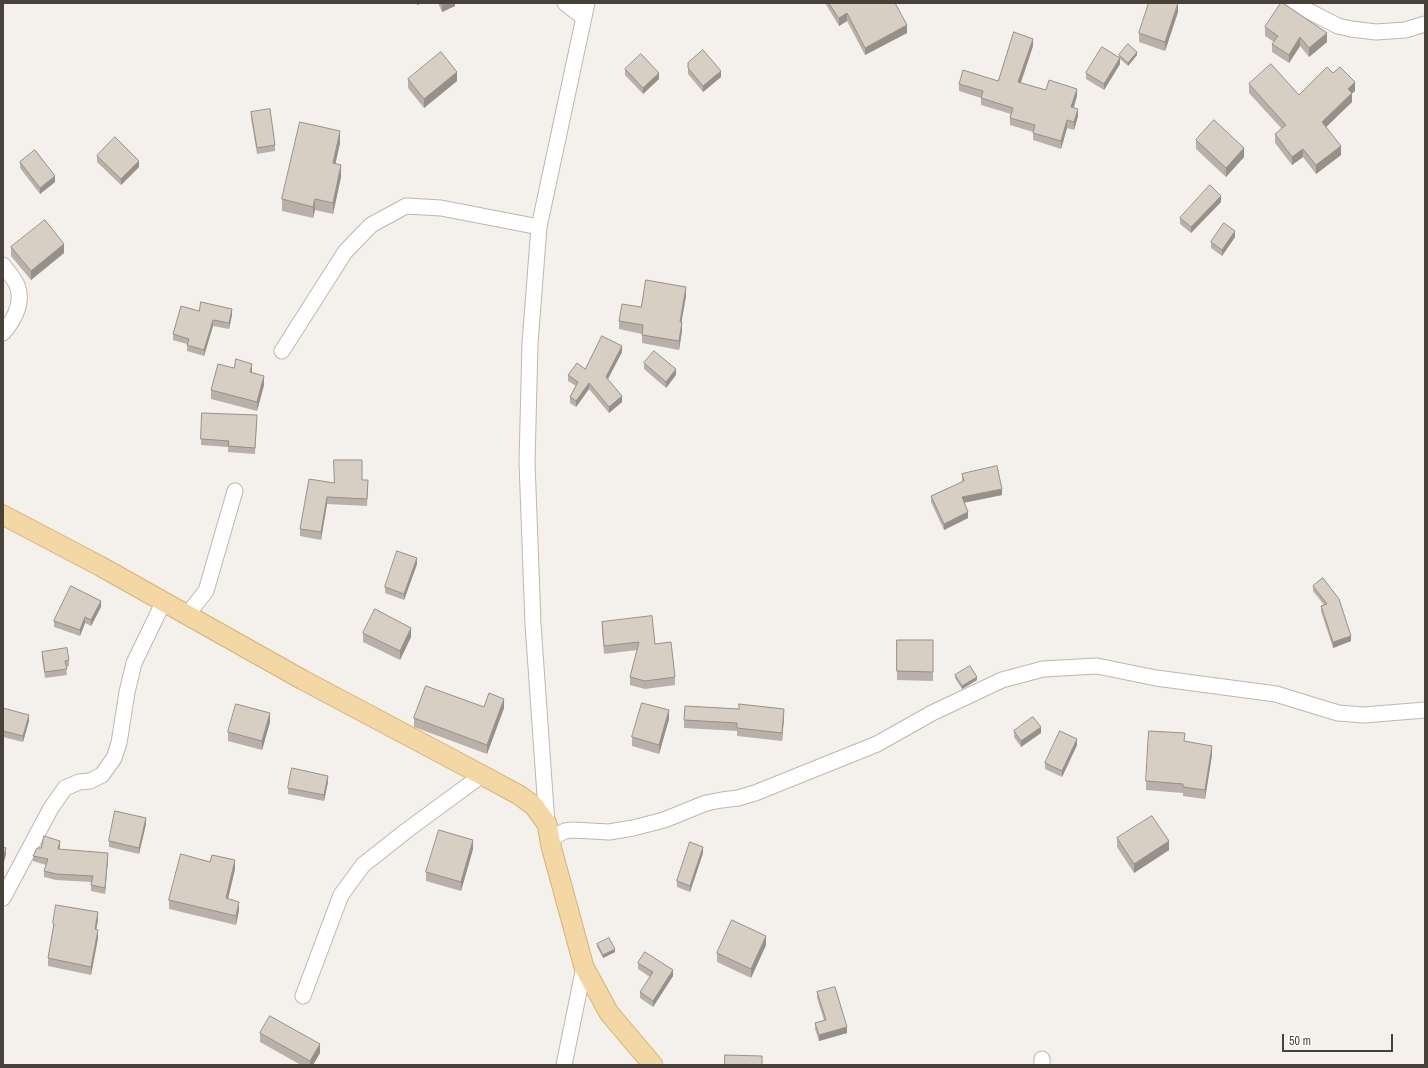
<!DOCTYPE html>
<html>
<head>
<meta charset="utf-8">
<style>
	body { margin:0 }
	#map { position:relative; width:1428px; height:1068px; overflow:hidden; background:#f4f0eb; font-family:"Archivo Narrow",sans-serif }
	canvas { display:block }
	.frame { position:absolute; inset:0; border:4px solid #474139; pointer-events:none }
	.scale { position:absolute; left:1282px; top:1034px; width:111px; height:18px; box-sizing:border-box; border:2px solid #474139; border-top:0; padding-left:5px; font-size:12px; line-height:14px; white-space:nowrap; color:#474139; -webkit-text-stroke:3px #fff; paint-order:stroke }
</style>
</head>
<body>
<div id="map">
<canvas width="1428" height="1068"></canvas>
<div class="frame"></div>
<div class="scale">50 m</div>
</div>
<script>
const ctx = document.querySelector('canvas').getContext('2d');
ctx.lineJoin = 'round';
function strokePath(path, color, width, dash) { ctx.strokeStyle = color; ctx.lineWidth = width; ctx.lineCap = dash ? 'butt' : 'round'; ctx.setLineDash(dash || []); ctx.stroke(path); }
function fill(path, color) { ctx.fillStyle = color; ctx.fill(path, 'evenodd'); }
const minor = new Path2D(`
	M565,3L583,17
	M1293,3L1338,26L1351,29L1376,32L1405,30L1425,24
	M3,265C7,271 14,278 17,285C24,303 14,320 3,333
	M282,351L345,252L371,225L406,206L441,208L539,227
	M186,616L206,591L235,491
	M547,824L533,624L527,462L530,343L539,227L587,3
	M551,846L555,836L565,831L573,830L609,832L633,828L664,820L706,803L722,800L738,798L755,793L877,744L932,713L1002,680L1043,669L1097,666L1156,678L1276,694L1338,713L1364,715L1425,710
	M3,898L51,808L65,788L79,782L90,781L102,775L114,758L119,743L127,692L134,663L163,603
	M303,996L341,895L363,865L406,831L482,775
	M1042,1059V1065
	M564,1065L584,967`);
const major = new Path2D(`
	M3,515L100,566L303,680L482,775L519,795L534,806L547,824L551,846L584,967L609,1013L653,1065`);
strokePath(minor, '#beb7ae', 17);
strokePath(major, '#d7b276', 21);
strokePath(minor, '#fff', 15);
strokePath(major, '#f3d7a4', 19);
fill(new Path2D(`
	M438,3H455V6L442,12Z
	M825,3H895L907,33L865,55L847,21L839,26Z
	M1178,12L1165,51L1139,42V33Z
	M1265,27L1327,42L1309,57L1300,46L1289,63L1272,52V44L1274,42L1265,36Z
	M1033,46L1021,83L1046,90L1077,96L1074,108L1078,116L1074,130L1067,128L1061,149L1033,140V132L1010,125V118L1011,114L981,105V98L959,91V84L998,81Z
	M1119,55H1137L1128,66L1120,59V64L1104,90L1086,79V73L1119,58Z
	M688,63L721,77L703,92L688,74Z
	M625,69L659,79L643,94L625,75Z
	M1333,73L1355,91L1352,93V102L1326,127L1341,155L1316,174L1303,157L1292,165L1275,143V134L1282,129L1249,93V84L1299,95Z
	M408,79L457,81L424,108L408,88Z
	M251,112L275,145V151L257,154L251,118Z
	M1196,140L1244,157L1226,177L1196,149Z
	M340,143L335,164L341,177L333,214L315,210L313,218L282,211V199Z
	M97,156L139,167L121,185L97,162Z
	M20,162L55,182L40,194L20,168Z
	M1221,202L1191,233L1180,224V218Z
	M1235,237L1222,256L1211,248V242Z
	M11,247L64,253L31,280L11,256Z
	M686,296L681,322L682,331L679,350L642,343V334L619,329V321L641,307Z
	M199,311L232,315L229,329L213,326L204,356L187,351V344L173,340V334Z
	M622,352L607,379L622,402L609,413L589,389L576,407L570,403V397L576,386L568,381V375L585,369Z
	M644,363L676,375L666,388L644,369Z
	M252,373L264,385L257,411L211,399V390Z
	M202,413L257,421L255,454L228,452V447L201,445Z
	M962,474L1002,495L964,503L968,518L944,530L931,502V496L962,482Z
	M362,480L368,487L367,506L327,504L321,540L300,536V529L334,483Z
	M417,564L404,600L385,593V587Z
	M1323,578L1351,641L1333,648L1321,611V606L1324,605L1313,591V586Z
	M101,607L91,626L85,623L80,636L54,627V621Z
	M602,622L655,644L675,677V685L645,689L630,685V677L637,650L604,654L602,629Z
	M363,633L411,637L400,660L363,642Z
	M897,640H933V681L897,680Z
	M42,652L69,660V666L66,667L67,675L45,678L42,658Z
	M955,675L977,680L962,689L955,678Z
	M484,707L504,708L487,754L414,727V718Z
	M3,708L29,721L23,742L3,737Z
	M739,709L784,717L782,741L737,736V731L684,728V720Z
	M669,719L659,754L632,746V737Z
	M270,722L262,750L228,741V732Z
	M1014,731L1041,733L1021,747L1014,737Z
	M1185,741L1212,755L1205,799L1183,796V793L1146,790V781Z
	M1077,745L1062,777L1045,769V763Z
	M328,782L324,801L288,794V788Z
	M146,824L139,854L109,847V841Z
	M1117,838L1169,850L1134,873L1117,847Z
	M60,846L59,850L108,859L105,894L91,891V882L56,880L44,877V871L46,865L33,861V856L41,848Z
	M473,849L461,891L426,881V872Z
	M703,853L690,892L677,887V881Z
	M210,862L235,869L228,899L239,910L236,925L169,909V900Z
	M98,920L96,929L98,938L91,975L48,966V958L53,931V923Z
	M597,944L615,952L603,958L597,947Z
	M766,945L751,978L717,962V953Z
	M638,963L673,976L653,1007L640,998V992L650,977L638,969Z
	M817,992L847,1033L819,1041L815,1029V1023L824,1020L817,998Z
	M260,1033L320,1053L313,1065H301L260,1042Z`), '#b9b1a9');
fill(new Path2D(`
	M417,3H423L417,5Z
	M447,3H455V6L442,12V5Z
	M1178,3V12L1165,51V42Z
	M847,13V21L839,26V18Z
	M907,25V33L865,55V48Z
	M1327,33V42L1309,57V48Z
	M1300,37V46L1289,63V55Z
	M1033,39V46L1018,90V82Z
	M1137,52V55L1128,66V63Z
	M1120,58V64L1104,90V84Z
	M721,71V77L703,92V86Z
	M457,72V81L424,108V99Z
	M659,73V79L643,94V88Z
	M1355,82V91L1348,97V89Z
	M1077,89V96L1071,114V107Z
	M1352,93V102L1322,131V122Z
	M1078,109V116L1074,130V122Z
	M1067,120V128L1061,149V141Z
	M340,131V143L333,175V163Z
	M1341,146V155L1316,174V165Z
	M1244,148V157L1226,177V168Z
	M1303,149V157L1292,165V157Z
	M139,161V167L121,185V179Z
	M341,165V177L333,214V203Z
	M55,176V182L40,194V188Z
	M1221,196V202L1191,233V227Z
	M315,199V210L313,218V207Z
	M1235,231V237L1222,256V250Z
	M64,244V253L31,280V271Z
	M686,287V296L680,331V322Z
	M232,309V315L229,329V323Z
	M213,320V326L204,356V350Z
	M682,322V331L679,350V341Z
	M622,346V352L606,383V377Z
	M252,364V373L250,372Z
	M676,369V375L666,388V382Z
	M264,376V385L257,411V402Z
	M589,383V389L576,407V401Z
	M622,396V402L609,413V407Z
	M1002,489V495L962,503V497Z
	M327,497V504L321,540V532Z
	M968,512V518L944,530V524Z
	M417,558V564L404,600V594Z
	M101,601V607L91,626V620Z
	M85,617V623L80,636V630Z
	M411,628V637L400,660V651Z
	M1351,636V641L1333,648V642Z
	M977,677V680L962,689V686Z
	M504,699V708L487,754V745Z
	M784,709V717L782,741V733Z
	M669,710V719L659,754V745Z
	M270,713V722L262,750V741Z
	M29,715V721L23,742V736Z
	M1041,727V733L1021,747V741Z
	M1077,739V745L1062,777V771Z
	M1212,746V755L1205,799V790Z
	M328,776V782L324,801V795Z
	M146,818V824L139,854V848Z
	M473,840V849L461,891V882Z
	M60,841V846L58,855V849Z
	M1169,841V850L1134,873V864Z
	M703,847V853L690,892V886Z
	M6,848V855L3,865V858Z
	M108,853V859L105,894V888Z
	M235,860V869L226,907V898Z
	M239,902V910L236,925V916Z
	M98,912V920L95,937V929Z
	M98,930V938L91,975V967Z
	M766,936V945L751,978V969Z
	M615,949V952L603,958V955Z
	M673,970V976L653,1007V1001Z
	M847,1027V1033L819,1041V1035Z
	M320,1044V1053L313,1065H310V1061Z`), '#969089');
const building = new Path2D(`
	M441,3H447L442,5Z
	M829,3H895L907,25L865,48L847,13L839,18Z
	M1149,3H1178L1165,42L1139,33Z
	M1281,3H1283L1327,33L1309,48L1300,37L1289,55L1272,44L1278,36L1265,27Z
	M1014,32L1033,39L1018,82L1046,90L1049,80L1077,89L1071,107L1078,109L1074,122L1067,120L1061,141L1033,133L1035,125L1010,118L1013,108L981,98L983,91L959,84L963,70L998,81Z
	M1128,44L1137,52L1128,63L1119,55Z
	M1102,47L1120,58L1104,84L1086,73Z
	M703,50L721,71L703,86L688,68V63Z
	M441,52L457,72L424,99L408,79Z
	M641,54L659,73L643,88L625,69Z
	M1271,64L1299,95L1327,67L1333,73L1340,67L1355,82L1348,89L1352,93L1322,122L1341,146L1316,165L1303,149L1292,157L1275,134L1286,125L1249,84Z
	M270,109L275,145L257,148L251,112Z
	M1214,120L1244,148L1226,168L1196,140Z
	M300,122L340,131L333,163L341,165L333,203L315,199L313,207L282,199Z
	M115,137L139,161L121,179L97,156Z
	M35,150L55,176L40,188L20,162Z
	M1210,185L1221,196L1191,227L1180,218Z
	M45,220L64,244L31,271L11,247Z
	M1224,223L1235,231L1222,250L1211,242Z
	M646,280L686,287L680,322H682L679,341L642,335L643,325L619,321L622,304L641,307Z
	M201,302L232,309L229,323L213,320L204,350L187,345L189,339L173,334L181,306L199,311Z
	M602,336L622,346L606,377L622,396L609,407L589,383L576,401L570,397L578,382L568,375L577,363L585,369Z
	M654,351L676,369L666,382L644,363Z
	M236,359L252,364L250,372L264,376L257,402L211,390L218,364L234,368Z
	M202,413L257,415L255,448L228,446L229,441L201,439Z
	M334,460H362V480H368L367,499L327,497L321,532L300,529L309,479L334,483Z
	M997,466L1002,489L962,497L968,512L944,524L931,496L964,481L962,474Z
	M397,551L417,558L404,594L385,587Z
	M1323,578L1339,599L1351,636L1333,642L1321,606L1327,604L1313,586Z
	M71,586L101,601L91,620L85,617L80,630L54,621Z
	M375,609L411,628L400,651L363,633Z
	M652,616L655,644L671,642L675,677L645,681L630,677L639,642L604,646L602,622Z
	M897,640H933V672L897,671Z
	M67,648L69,660L65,661L67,669L45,672L42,652Z
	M970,666L977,677L962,686L955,675Z
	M426,686L484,707L489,693L504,699L487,745L414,718Z
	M642,703L669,710L659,745L632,737Z
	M236,704L270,713L262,741L228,732Z
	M739,704L784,709L782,733L737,728V723L684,720L685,706L739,709Z
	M3,708L29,715L23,736L3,731Z
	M1033,717L1041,727L1021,741L1014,731Z
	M1060,731L1077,739L1062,771L1045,763Z
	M1149,731L1185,733L1184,741L1212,746L1205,790L1183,787V784L1146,781Z
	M292,768L328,776L324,795L288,788Z
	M115,811L146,818L139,848L109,841Z
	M1152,816L1169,841L1134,864L1117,838Z
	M439,830L473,840L461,882L426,872Z
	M44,836L60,841L58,849L108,853L105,888L91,885L93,876L56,874L44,871L48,859L33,856L37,848H41Z
	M690,842L703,847L690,886L677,881Z
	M3,847L6,848L3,858Z
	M181,854L210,862L212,855L235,860L226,898L239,902L236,916L169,900Z
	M56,905L98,912L95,929L98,930L91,967L48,958L54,924L53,923Z
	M732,920L766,936L751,969L717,953Z
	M609,938L615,949L603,955L597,944Z
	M645,952L673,970L653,1001L640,992L653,972L638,963Z
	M835,987L847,1027L819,1035L815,1023L826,1020L817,992Z
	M270,1016L320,1044L310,1061L260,1033Z
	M725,1055L762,1056V1065H725Z`);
fill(building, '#d7cec4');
strokePath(building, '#969089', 1);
</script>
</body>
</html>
